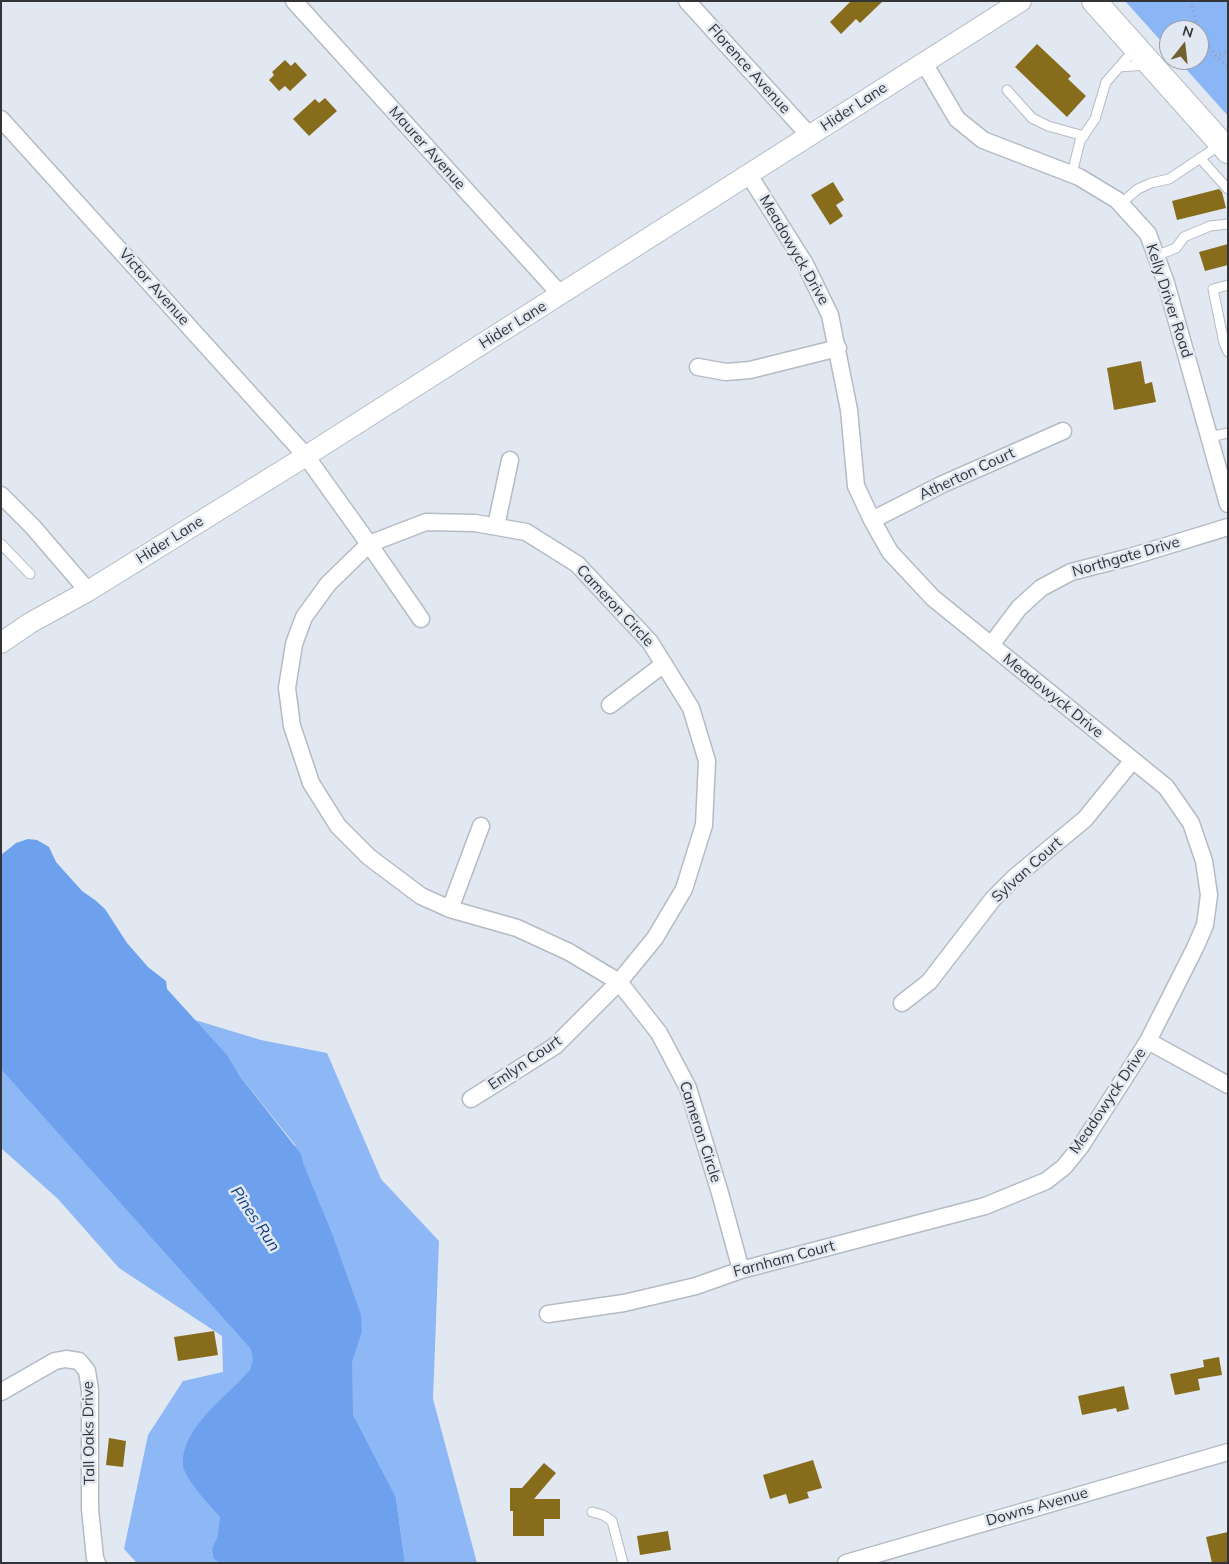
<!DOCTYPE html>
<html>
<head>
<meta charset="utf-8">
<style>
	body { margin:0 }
	#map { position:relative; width:1229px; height:1564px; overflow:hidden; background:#e1e8f2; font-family:Mulish,sans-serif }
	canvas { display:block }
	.frame { position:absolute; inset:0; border:2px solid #323438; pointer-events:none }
	.north { position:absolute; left:1159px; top:20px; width:50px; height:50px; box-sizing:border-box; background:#e1e8f2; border:1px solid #9ba0a8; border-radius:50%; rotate:16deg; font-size:14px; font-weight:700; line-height:20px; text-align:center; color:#323438 }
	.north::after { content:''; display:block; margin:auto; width:18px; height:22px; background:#72602e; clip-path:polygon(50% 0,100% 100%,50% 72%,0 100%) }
</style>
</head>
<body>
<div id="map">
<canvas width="1229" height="1564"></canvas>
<div class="frame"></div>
<div class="north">N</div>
</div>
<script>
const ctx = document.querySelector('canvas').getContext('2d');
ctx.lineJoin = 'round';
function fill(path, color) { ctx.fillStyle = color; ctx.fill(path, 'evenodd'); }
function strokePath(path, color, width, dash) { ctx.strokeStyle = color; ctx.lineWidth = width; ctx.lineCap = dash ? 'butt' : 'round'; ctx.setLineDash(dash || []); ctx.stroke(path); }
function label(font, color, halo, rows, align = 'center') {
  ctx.font = font + ' Mulish,sans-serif'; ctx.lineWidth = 5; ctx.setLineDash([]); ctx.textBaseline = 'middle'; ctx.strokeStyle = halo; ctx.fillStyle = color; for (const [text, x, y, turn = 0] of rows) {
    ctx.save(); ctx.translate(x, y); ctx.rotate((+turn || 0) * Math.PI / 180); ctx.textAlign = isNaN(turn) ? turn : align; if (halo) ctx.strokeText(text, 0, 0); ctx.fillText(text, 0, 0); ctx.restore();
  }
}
fill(new Path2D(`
	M1125,1H1228V116L1178,60H1199V30H1169V50Z`), '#8bb6f5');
fill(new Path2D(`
	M195,1020L261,1040L327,1053L381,1179L439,1241L433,1399L477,1563H405L396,1498L220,1517L214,1559L221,1563H137L124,1549L148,1435L183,1381L223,1372L222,1336L119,1268L58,1199L1,1148V1069L296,1146Z`), '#8eb7f5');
fill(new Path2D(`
	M28,839L37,840L49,847L56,862L82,891L95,900L105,909L127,943L148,967L166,981L167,989L227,1055L239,1075L301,1154L303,1163L333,1236L361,1315L362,1331L352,1362L353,1415L396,1498L405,1563H220L214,1559L212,1549L217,1538L220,1517C210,1505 185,1480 183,1465C180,1428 229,1395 250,1370L253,1359L251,1349L1,1069V855L16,843Z`), '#6ea1ed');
fill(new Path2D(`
	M851,1H883L860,23L856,19L841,34L830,22Z
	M1037,44L1071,76L1068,79L1086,96L1067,117L1015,67Z
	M285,60L291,66L295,62L307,75L290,91L285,86L279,91L269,80L274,75L272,72Z
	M325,98L337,111L309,136L293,119L315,99L319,103Z
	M833,182L844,200L836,205L843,216L830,225L811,195Z
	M1219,189L1222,192L1226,208L1177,220L1172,201Z
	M1228,244V265L1205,271L1199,252Z
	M1141,361L1145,384L1152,382L1156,402L1114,410L1107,368Z
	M214,1331L218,1355L178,1361L174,1337Z
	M1219,1357L1222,1375L1198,1379L1200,1390L1175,1395L1170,1374L1204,1367L1203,1360Z
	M1124,1386L1129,1409L1117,1412L1116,1408L1082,1415L1078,1396Z
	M109,1438L126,1441L123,1467L106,1465Z
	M813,1460L822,1488L807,1492L809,1498L789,1504L786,1494L770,1499L763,1475Z
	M544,1463L556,1473L534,1499H560V1519H544V1536H513V1511H510V1488H522Z
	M668,1531L671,1550L640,1555L637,1536Z
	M1228,1532V1563H1212L1206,1537Z`), '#876c1c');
const service = new Path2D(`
	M1119,67L1146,65
	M1007,90L1032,118L1048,126L1084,136
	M1200,158L1228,189
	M1072,174L1080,141L1095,119L1106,82L1135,49
	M1120,204L1138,189L1151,183L1169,179L1220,145
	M1156,256L1176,248L1184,237L1210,226L1228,224
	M1228,285L1213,289L1224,343L1228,352
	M1209,437L1228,433
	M1,544L30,574
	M592,1512L603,1515L612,1521L623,1563`);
const minor = new Path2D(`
	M294,1L561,295
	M687,1L810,136
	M924,63L957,119L983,140L1079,177L1117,200L1148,234L1166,283L1228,504
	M1,119L306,456L369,544L421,619
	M698,367L726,372L750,370L838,348
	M1,495L33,527L88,591
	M872,520L943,484L1063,431
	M496,526L510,460
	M991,645L1019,608L1041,588L1071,572L1130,557L1228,527
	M610,705L664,664
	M450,909L481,826
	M902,1003L929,982L993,899L1015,877L1085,819L1133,760
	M1148,1041L1228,1085
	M471,1099L555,1046L619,982L655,938L684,889L704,825L707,761L691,708L650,642L577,564L526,532L475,523L426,522L369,544L328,584L304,617L294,644L287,688L292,726L311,783L338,826L369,857L421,896L450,909L517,928L569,952L619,982L659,1033L688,1088L720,1193L741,1270
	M548,1314L624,1303L696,1286L741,1270L985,1206L1046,1181L1064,1167L1081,1146L1148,1041L1195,948L1205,925L1209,895L1204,861L1191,823L1166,787L933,598L890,552L872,520L856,486L849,410L830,315L805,264L749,175
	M1,1392L55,1361L66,1359L79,1361L87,1371L90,1390V1509L95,1558L97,1563
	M846,1563L1228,1452`);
const tertiary = new Path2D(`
	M1,643L30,623L88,591L306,456L1021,1`);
const secondary = new Path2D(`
	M1094,1L1228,151`);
strokePath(service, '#b4bbc5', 11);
strokePath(minor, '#b4bbc5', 19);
strokePath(tertiary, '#b4bbc5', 22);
strokePath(secondary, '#b4bbc5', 26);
strokePath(new Path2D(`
	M1191,1C1196,27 1207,50 1228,67
	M1215,56L1228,52`), '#969ba2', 2.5, [1, 4]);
strokePath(service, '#fff', 9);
strokePath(minor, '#fff', 16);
strokePath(tertiary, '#fff', 20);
strokePath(secondary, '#fff', 24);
label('15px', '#323438', '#e1e8f2', [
	["Florence Avenue",749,69,48],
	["Hider Lane",854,107,-33],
	["Maurer Avenue",427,148,48],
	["Meadowyck Drive",794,250,60],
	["Victor Avenue",154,287,48],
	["Kelly Driver Road",1169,301,72],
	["Hider Lane",513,325,-32],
	["Atherton Court",967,474,-25],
	["Hider Lane",170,540,-32],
	["Northgate Drive",1126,557,-16],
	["Cameron Circle",615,606,47],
	["Meadowyck Drive",1053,696,39],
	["Sylvan Court",1027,870,-42],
	["Emlyn Court",525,1063,-34],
	["Meadowyck Drive",1108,1101,-56],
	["Cameron Circle",700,1132,72],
	["Farnham Court",784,1259,-15],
	["Tall Oaks Drive",89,1433,-91],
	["Downs Avenue",1037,1507,-16]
]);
label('italic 16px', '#104083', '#e1e8f2', [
	["Pines Run",255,1219,56]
]);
</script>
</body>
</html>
